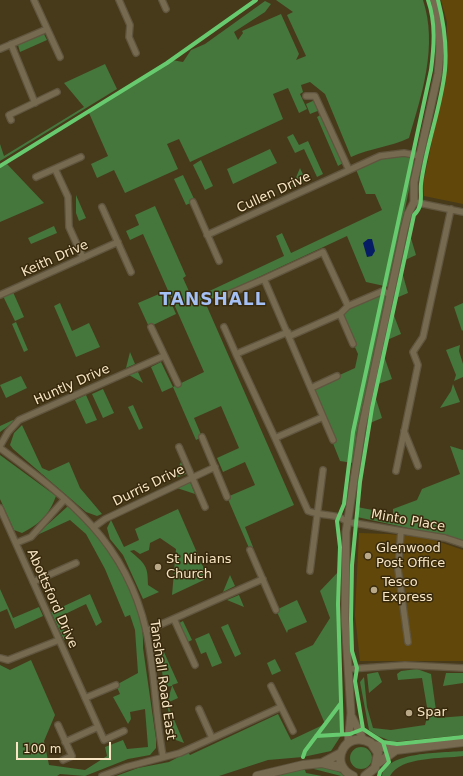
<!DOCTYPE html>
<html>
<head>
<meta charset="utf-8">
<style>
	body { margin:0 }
	#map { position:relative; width:463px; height:776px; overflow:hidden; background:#473a1b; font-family:"DejaVu Sans",sans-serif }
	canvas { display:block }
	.scale { position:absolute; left:16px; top:742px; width:95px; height:18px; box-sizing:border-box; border:2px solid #f7e5c4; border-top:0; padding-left:5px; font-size:12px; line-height:14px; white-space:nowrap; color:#f7e5c4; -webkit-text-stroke:3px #382a0d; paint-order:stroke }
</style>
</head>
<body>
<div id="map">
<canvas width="463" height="776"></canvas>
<div class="scale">100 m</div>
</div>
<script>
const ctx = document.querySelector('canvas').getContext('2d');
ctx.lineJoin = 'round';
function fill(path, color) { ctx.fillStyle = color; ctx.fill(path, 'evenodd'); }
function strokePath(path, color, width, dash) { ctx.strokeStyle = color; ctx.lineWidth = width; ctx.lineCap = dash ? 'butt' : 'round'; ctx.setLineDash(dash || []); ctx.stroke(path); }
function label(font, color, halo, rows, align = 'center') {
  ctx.font = font + ' "DejaVu Sans",sans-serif'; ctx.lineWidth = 3; ctx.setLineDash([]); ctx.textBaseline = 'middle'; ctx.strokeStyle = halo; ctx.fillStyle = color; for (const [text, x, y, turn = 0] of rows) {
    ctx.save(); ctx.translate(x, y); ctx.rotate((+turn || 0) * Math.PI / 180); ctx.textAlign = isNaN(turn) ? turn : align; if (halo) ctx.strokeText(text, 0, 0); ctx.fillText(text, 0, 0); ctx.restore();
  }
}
fill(new Path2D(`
	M441,0H463V204L424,196L423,184L447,69V22Z
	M359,533L388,534L428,538L463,550V661H360L355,615Z`), '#614709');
fill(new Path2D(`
	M276,0H423C438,46 422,94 409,138C391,147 370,148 351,157L325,94L310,82L301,85L303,92L300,94L307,109L299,113L288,88L273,94L283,119L190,162L179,139L167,144L178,169L125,193L114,170L97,178L91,164L108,156L89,113L172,60L183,62L191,50L205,44L265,1L271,4L265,12L234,32L238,40L243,33L242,31L281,14L299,54L296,60L306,56L287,15L293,12Z
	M44,34L47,40L20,52L18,45Z
	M105,64L117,89L0,161V144L4,156L84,107L64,83Z
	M315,100L320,110L310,114L306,104Z
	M322,114L343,163L338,166L317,117Z
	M293,134L299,145L308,141L323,174L317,177L304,149L295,153L287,137Z
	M270,149L277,163L233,184L227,169Z
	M413,155L414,165L389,287L366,282L347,236L205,302L294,505L245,527L253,547L249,548L227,497L255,485L245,462L223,472L217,458L239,448L221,406L194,418L202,437L196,440L173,387L162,392L151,367L161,362L173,387L204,372L143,234L130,240L126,231L139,225L135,215L155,206L186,276L183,278L192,298L186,302L284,256L276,236L282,233L291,253L382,210L375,194H366L355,167L380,156Z
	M201,160L213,186L205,190L193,165Z
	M7,164L44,203L0,222V168Z
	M300,168L306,181L292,187Z
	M183,175L195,201L186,205L174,179Z
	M76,195L86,218L79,221L76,213Z
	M54,226L57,233L31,244L28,238Z
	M410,235L416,255L405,260Z
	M402,272L408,293L396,298Z
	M166,291L176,314L149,327L138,303Z
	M383,291L388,293L357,431L353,463L340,461L311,388L355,368L358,354L340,314L348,306Z
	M13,292L24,317L15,321L3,296Z
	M60,303L72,331L89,323L100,347L76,357L54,306Z
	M463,303V330L462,331L454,307Z
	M393,313L401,334L387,340Z
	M16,322L28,350L24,352L12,324Z
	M460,345L459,351L463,364V377L454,381L456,375L446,350Z
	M130,352L135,364L126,368Z
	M384,356L392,379L378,384Z
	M138,372L143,383L129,375Z
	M21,376L27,388L6,398L0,385Z
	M453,384L460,402L440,408L451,391Z
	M103,389L114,413L103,418L92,394Z
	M86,395L97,420L86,424L75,400Z
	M375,396L382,418L370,423Z
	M133,405L143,428L139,430L128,407Z
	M13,420L14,422L0,432V426Z
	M22,425L42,468L49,471L69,462L80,488L102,514L97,516L86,512L13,449L10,445L14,433Z
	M450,446L463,450V543L445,536L357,517V507L393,514V509L417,500L422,489L460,474Z
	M0,455L56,496C49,515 40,524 22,533L14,530L0,499Z
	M181,462L186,474L173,479Z
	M190,482L195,494L177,488Z
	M68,506C104,533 147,602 143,648L156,739V748L150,755L128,759L85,776L60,774L57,776H0V665L10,670L31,660L55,715L44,741L49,765L85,770L107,756L105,747L123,740L127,749L148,747L145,709L130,712L131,719L128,724L113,697L120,694L116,685L138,673L135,630L130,615L125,617L105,569L86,534L70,520L35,536Z
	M178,509L208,578L172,595L176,549L160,538L150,543L149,550L140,554L134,550L130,551C145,564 148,565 148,585L159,592L143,599L123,555L110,539L107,528L111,520L124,547L139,540L135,529Z
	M339,571L338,604L342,734L331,751L303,757L268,760L219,776H116L138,768L169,762L188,752L190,755L278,714L291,740L325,724L295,653L313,645L330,618L320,591Z
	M230,575L235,586L223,592Z
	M0,589L13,618L39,607L43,616L15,629L7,609L0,612Z
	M90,594L102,622L96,626L86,604L59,617L68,638L64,640L51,612Z
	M239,595L244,607L227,600Z
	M297,600L307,622L288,630L287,633L276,610Z
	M183,621L192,640L188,642L179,623Z
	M228,624L241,654L235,657L221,627Z
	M209,633L222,663L212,667L206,652L201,654L195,639Z
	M158,639L178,683L172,685L178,698L167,703L184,743L173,739L167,703L172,686L164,687Z
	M275,659L281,671L272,675L267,663Z
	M417,669L431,674L437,718L463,716V735L393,742L378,736L369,730L360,682L364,677L367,707L373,728L391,730L425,725L428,713L422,678L398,680L397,674L401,671Z
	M378,672L382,682L369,693L367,674Z
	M446,673H463V685V683L443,686Z
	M350 758a11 11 0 1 1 22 0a11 11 0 1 1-22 0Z
	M463,751V756C442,759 401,756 390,776H382C386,751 443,753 463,751Z
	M304,767L306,773L322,776H277Z
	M328,767L348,776H341L310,768Z`), '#45763c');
fill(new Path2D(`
	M368,239H372L375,251L372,256L367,257L363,243Z`), '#061d66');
const minor = new Path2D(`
	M34,0L60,57
	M119,0L130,25L129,37L136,53
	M162,0L166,9
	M11,44L35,103
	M0,49L47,29
	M306,96H315L349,170
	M11,120L9,115L57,92
	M55,169L68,197L69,227L83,258
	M36,177L81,157
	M193,202L219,261
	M414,202L463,212
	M102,207L131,272
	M207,235L380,156L404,153L420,156
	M0,295L118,242
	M227,295L264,279
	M340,314L353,344
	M151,327L178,384
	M224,327L236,354
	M290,336L340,314L348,306
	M311,388L337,376
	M323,417L275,438L308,511C324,517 333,512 348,522L445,538L463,544
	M404,431L418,466
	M202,437L227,497
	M275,438L236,354L288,332
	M333,440L264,279L323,252L348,306L383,291L390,295
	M0,446L8,432L19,420L164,356
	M179,447L205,507
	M0,448C69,499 126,542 146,630C155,671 155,714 163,756
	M396,471L418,365L413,352L423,337L451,209
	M0,508L104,740L124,731
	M94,527L105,519L215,467
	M401,531L398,569L408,642
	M16,543L31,537L65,499
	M250,550L276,610
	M310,571L323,470
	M33,582L76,563
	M174,619L195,665
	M146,631L263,579
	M0,658L8,660L59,640
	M349,669L405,665L463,668
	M271,686L293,731
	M85,698L116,685
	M199,709L212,738
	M58,725L72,756L63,760
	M65,742L98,727
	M102,776L126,767L180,753L281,707`);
const tertiary = new Path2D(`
	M352,717L363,739
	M348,743L351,713L345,619L346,532L362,428L404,230L408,214L414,202V182L438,74C441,49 441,25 434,0`);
const secondary = new Path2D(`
	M373,745L396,750L463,742
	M322,763L341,753
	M378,763L396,750
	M257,776L303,765L322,763L343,768
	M353,776C327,765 345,728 371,743L378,753L375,768L365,776`);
strokePath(minor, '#60553e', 8);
strokePath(tertiary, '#60553e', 9);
strokePath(secondary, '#60553e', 10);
strokePath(minor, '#766a51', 5.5);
strokePath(tertiary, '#766a51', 7);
strokePath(secondary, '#766a51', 8);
strokePath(new Path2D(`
	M0,166L167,63L256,0
	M363,729L355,681L357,668L352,651L351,619L352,565L360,482L372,408L414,215C424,205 420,196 421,184C426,145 441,108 445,70C447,46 444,23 438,0
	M342,734L338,604L340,547L337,521L344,504L353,432L431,70C434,47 436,23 428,0
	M316,736L350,734L363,729L383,742L389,762L380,772L379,776
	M383,742L397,744L463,737
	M303,757L305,751L341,703`), '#67ca6e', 4);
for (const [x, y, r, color] of [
	[368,556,4,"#b9a989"],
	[158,567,4,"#b9a989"],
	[374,590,4,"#b9a989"],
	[409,713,4,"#b9a989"]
]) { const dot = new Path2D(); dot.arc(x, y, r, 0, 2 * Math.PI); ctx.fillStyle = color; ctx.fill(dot); strokePath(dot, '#382a0d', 1.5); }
label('13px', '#f7e5c4', '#382a0d', [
	["Cullen Drive",274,193,-25],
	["Keith Drive",55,259,-24],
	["Huntly Drive",72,385,-24],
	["Durris Drive",149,486,-26],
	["Minto Place",408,521,10],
	["Abottsford Drive",52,599,66],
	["Tanshall Road East",162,680,82]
]);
label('13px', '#f7e5c4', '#382a0d', [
	["Glenwood",376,549],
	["Post Office",376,564],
	["St Ninians",166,560],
	["Church",166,575],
	["Tesco",382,583],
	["Express",382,598],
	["Spar",417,713]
], 'left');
ctx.letterSpacing = '1px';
label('bold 17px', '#a5c0f4', '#382a0d', [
	["TANSHALL",213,301]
]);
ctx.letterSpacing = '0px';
</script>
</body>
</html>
